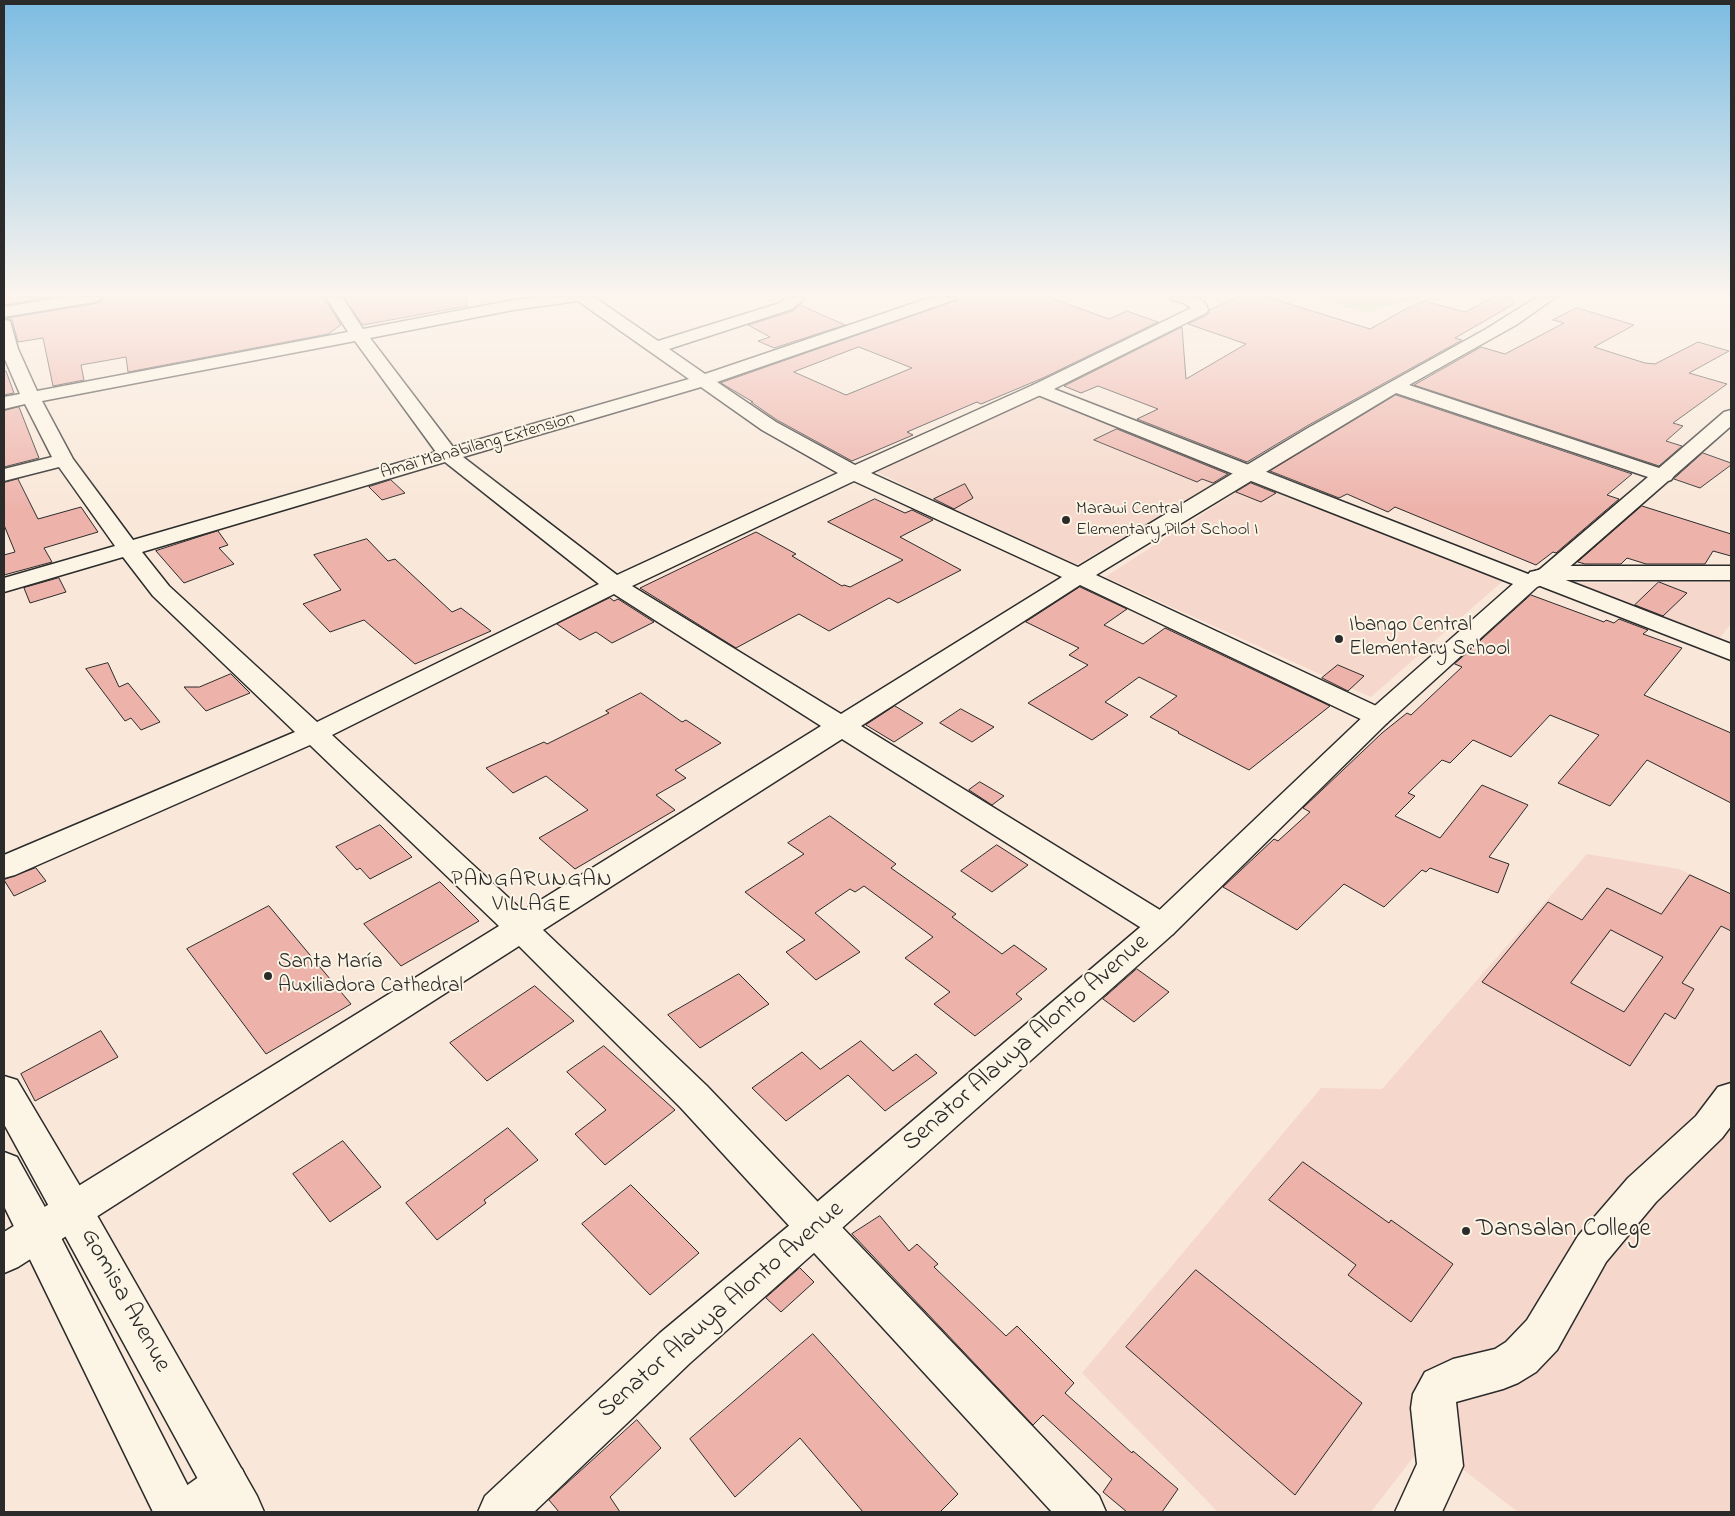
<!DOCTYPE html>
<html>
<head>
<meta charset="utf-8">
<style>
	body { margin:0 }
	#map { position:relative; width:1735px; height:1516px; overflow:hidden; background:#f9e8d9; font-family:"Indie Flower",sans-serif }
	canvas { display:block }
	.frame { position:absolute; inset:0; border:5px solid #2b2b2b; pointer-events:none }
</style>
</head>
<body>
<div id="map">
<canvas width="1735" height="1516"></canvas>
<div class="frame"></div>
</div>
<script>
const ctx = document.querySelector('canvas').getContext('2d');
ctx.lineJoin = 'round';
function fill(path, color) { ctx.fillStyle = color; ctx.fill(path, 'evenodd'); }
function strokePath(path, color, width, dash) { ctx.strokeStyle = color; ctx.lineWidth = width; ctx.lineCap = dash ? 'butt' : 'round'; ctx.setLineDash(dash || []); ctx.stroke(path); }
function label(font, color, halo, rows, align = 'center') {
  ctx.font = font + ' "Indie Flower",sans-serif'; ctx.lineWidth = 4; ctx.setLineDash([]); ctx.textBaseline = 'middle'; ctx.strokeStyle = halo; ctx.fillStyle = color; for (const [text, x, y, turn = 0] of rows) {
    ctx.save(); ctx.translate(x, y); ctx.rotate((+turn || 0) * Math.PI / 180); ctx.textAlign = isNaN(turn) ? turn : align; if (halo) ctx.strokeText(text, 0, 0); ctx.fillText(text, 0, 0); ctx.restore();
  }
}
fill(new Path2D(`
	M1040,394L1235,473L1073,567L877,472Z
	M1255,480L1504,580L1371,697L1105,577Z
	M1731,582V624L1718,640L1563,583Z
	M1587,854L1679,869L1731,894V1512H1518L1426,1441L1371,1512H1218L1082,1373L1321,1088L1382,1089Z`), '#f5d8cb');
fill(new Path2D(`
	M1314,297H1419L1366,313Z`), '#b3e3a2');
const building = new Path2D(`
	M4,297H52L4,305Z
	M104,297H323L324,302L326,301L341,325L328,334L128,372L126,357L81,365L84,380L53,386L43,338L18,342L12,320L6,318L94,304L101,302Z
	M344,297H466L467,306L363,325Z
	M966,297H1048L1109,319L1127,311L1158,322L1043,378L981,404L977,402L907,432L913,435L852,461L777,420L751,402H753L721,383ZM859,347L912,368L846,395L794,372Z
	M1238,297H1267L1370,329L1411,306H1413L1424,301L1465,312L1495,297H1511L1514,304L1455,338L1462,340L1307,426L1247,462L1137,419L1158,409L1098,386L1081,393L1064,386L1182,327L1186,379L1246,344L1188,324L1207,315L1210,310Z
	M800,305L845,325L774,348L758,341L770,337L748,325L793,311Z
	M1577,308L1634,325L1594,347L1645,363L1655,364L1698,342L1729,351L1689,373L1727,384L1673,423L1683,426L1666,441L1682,446L1659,466L1414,385L1481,347L1505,354L1564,323L1553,320Z
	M4,371H6L14,393L4,395Z
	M1396,395L1632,474L1607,495L1619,499L1556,553L1553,552L1536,565L1395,507L1388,512L1347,494L1339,498L1270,471Z
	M19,407L39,458L4,467V411Z
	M1117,429L1228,474L1213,483L1202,479L1197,482L1094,440Z
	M1703,453L1731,463V465L1700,488L1674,479Z
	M18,479L38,519L81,507L98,532L44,548L52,562L4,575V555L15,552L4,525V483Z
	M391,480L405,493L382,500L369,487Z
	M1251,483L1276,493L1261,502L1236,492Z
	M965,484L973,498L954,509L934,499Z
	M875,499L905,513L912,510L933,520L900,537L961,570L898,603L889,598L829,631L799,614L736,648L640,588L756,532L796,554L792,556L842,586L844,585L850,587L903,560L828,522Z
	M1642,506L1731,534V556L1713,551L1705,564H1646L1627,558L1621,564H1585L1578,562Z
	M218,531L228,545L219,548L234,564L184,583L156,551Z
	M367,539L388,561L395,559L452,612L461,608L491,631L415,664L364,620L330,632L303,604L341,590L314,555Z
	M59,578L66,592L30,603L24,588Z
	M1659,582L1687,593L1663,616L1635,605Z
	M1080,587L1127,609L1104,625L1143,644L1165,628L1330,706L1249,770L1178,733L1179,732L1150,717L1177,696L1139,677L1105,702L1128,715L1092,740L1028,703L1088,665L1069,655L1079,648L1026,622Z
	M1531,595L1604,622L1606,620L1614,623L1619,619L1648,630L1643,634L1682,648L1644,695L1731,733V803L1647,760L1610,806L1558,783L1599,735L1550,715L1511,757L1473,740L1450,763L1442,760L1408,793L1415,796L1395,816L1440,838L1482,785L1528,805L1489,857L1509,864L1498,893L1430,868L1426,872L1422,870L1384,907L1344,884L1297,930L1223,887L1274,839L1278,841L1310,812L1303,808L1382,733L1407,713L1411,715L1462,667L1455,664Z
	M610,598L614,601L618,599L654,622L612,643L596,632L580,640L557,624Z
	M108,663L119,687L128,683L160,722L141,730L131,718L125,721L86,669Z
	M1338,665L1364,676L1348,691L1322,678Z
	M231,674L250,693L206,711L184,687H199Z
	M641,693L682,722L686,720L721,743L675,770L686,778L656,795L675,810L575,869L539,838L588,810L546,776L513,793L486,768L544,742L547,744L609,713L606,711Z
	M895,706L923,723L894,742L866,725Z
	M961,709L994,727L972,742L940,723Z
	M980,782L1004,796L992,805L969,790Z
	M830,816L896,864L891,868L956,914L952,917L1002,954L1014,945L1047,969L1016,994L1022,999L975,1036L934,1004L950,992L905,958L933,937L864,886L855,892L850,889L815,913L860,952L816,980L786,952L805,940L745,892L804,854L788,843Z
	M380,825L412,857L370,879L360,868L357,870L336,847Z
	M997,845L1028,865L992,892L961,871Z
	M36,868L46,881L14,896L4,880Z
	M1690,875L1731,894V931L1721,926L1682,983L1694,989L1675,1019L1665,1013L1630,1066L1482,982L1548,902L1582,920L1607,888L1661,914ZM1611,930L1663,957L1624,1012L1571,983Z
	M440,882L479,921L401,966L364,924Z
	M269,906L351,1004L266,1054L187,949Z
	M1137,969L1169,992L1134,1022L1103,999Z
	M739,974L769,1004L700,1048L668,1015Z
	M535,986L574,1021L487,1081L450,1043Z
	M101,1031L118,1057L35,1101L21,1074Z
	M861,1041L893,1071L916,1054L937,1073L885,1111L848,1075L786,1121L752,1088L802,1052L820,1069Z
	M604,1046L675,1110L605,1165L575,1134L606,1110L567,1072Z
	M508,1128L538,1160L484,1200L486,1203L437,1240L406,1203Z
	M343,1141L381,1187L330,1222L293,1174Z
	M1303,1162L1389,1223L1391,1220L1453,1264L1411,1322L1348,1275L1356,1265L1269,1200Z
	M631,1185L699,1253L650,1295L582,1224Z
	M880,1216L909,1251L917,1244L938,1264L934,1267L1006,1336L1017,1326L1074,1383L1065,1393L1132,1453L1133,1451L1178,1489L1162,1512H1127L1103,1492L1112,1479L1043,1415L1033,1425L852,1234Z
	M800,1268L814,1282L781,1312L766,1298Z
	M1196,1270L1362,1403L1295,1495L1126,1347Z
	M813,1334L958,1494L940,1512H863L800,1438L735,1497L690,1439Z
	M637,1420L661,1448L610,1497L620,1512H559L549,1500Z`);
fill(building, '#edb3ab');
strokePath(building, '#2b2b2b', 1);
const minor = new Path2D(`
	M64,297H102L100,300L94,302L4,317V307Z
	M326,297H342L363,329L513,300L536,297H594L658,341L780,303L786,297H802L803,300L792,309L669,349L705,374L932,297H956L954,300L717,382L776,422L855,465L1033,385L1039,384L1045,385L1048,389L1045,393L871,473L1078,567L1308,428L1486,329L1537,297H1556L1516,325L1409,385L1659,468L1724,412L1731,410V426L1674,476L1671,480L1668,481L1558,577L1731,644V660L1530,582L1527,577L1530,572L1539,570L1648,477L1396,393L1096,575L1387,711L1391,717L1387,723L1378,725L1369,723L1080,585L861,726L1173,918L1178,926L1173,934L1162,938L1151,934L842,739L543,930L707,1086L1099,1496L1106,1512H1052L681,1108L519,946L18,1267L4,1273V1232L499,926L310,745L15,875L4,878V855L295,732L153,596L123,557L4,592V578L115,546L59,467L4,481V469L52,457L25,404L4,409V397L20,394L4,357V320L10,321L18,349L37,391L348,332ZM578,301L689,379L453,447L370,338L513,310ZM355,341L436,452L133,540L73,459L42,401ZM701,387L762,430L838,473L617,575L463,457ZM445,462L599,584L317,722L169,586L142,552ZM854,481L1062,577L841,714L632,586ZM614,594L821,726L523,911L332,735Z
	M1731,1083V1126L1722,1138L1656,1202L1606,1262L1557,1350L1536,1372L1518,1383L1503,1389L1456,1402L1463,1466L1442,1512H1395L1417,1464L1411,1408L1413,1394L1425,1372L1453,1359L1495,1349L1506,1342L1527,1320L1578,1236L1628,1178L1696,1116L1718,1087Z
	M226,1462L242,1469L249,1485L242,1501L227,1512H165L172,1496L210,1469Z`);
const major = new Path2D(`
	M1171,297C1184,297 1205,294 1208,310L1206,313L1054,389L1528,574L1549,566H1731V580H1553L1537,587L1387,723L1173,934L690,1363L534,1512H478L485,1496L660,1333L803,1214L1151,918L1369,711L1513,584L1241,477L1033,393L1030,389L1033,385L1191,308L1184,303L1173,300Z
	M4,1076L17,1080L87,1198L257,1496L264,1512H216L4,1124Z
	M4,1152L17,1157L52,1220L193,1496L200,1512H153L4,1206Z`);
strokePath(minor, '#2b2b2b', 3);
strokePath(major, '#2b2b2b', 3);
fill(minor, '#fcf5e5');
fill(major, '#fcf5e5');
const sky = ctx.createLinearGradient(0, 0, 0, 509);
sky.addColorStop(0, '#7cbce2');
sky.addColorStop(0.58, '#fcf5ee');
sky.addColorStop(1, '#fcf5ee00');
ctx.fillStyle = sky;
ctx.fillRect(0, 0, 1735, 509);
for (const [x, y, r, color] of [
	[1066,520,5,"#2b2b2b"],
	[1339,639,5,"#2b2b2b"],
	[268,976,5,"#2b2b2b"],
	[1466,1231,5,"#2b2b2b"]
]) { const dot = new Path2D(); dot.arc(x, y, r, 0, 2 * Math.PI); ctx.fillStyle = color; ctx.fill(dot); strokePath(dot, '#fcf5e5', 2); }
label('18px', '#2b2b2b', '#fcf5e5', [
	["Amai Manabilang Extension",478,447,-16]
]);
label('18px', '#2b2b2b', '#fcf5e5', [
	["Marawi Central",1076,510],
	["Elementary Pilot School I",1076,531]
], 'left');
label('21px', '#2b2b2b', '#fcf5e5', [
	["Ibango Central",1349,627],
	["Elementary School",1349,651],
	["Santa María",278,964],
	["Auxiliadora Cathedral",278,988]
], 'left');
ctx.letterSpacing = '1px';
label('22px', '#2b2b2b', '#fcf5e5', [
	["PANGARUNGAN",532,881],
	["VILLAGE",532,906]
]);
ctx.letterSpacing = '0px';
label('25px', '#2b2b2b', '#fcf5e5', [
	["Senator Alauya Alonto Avenue",1027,1044,-41],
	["Gomisa Avenue",124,1301,61],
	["Senator Alauya Alonto Avenue",722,1311,-41]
]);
label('25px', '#2b2b2b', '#fcf5e5', [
	["Dansalan College",1476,1231]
], 'left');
</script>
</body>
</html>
